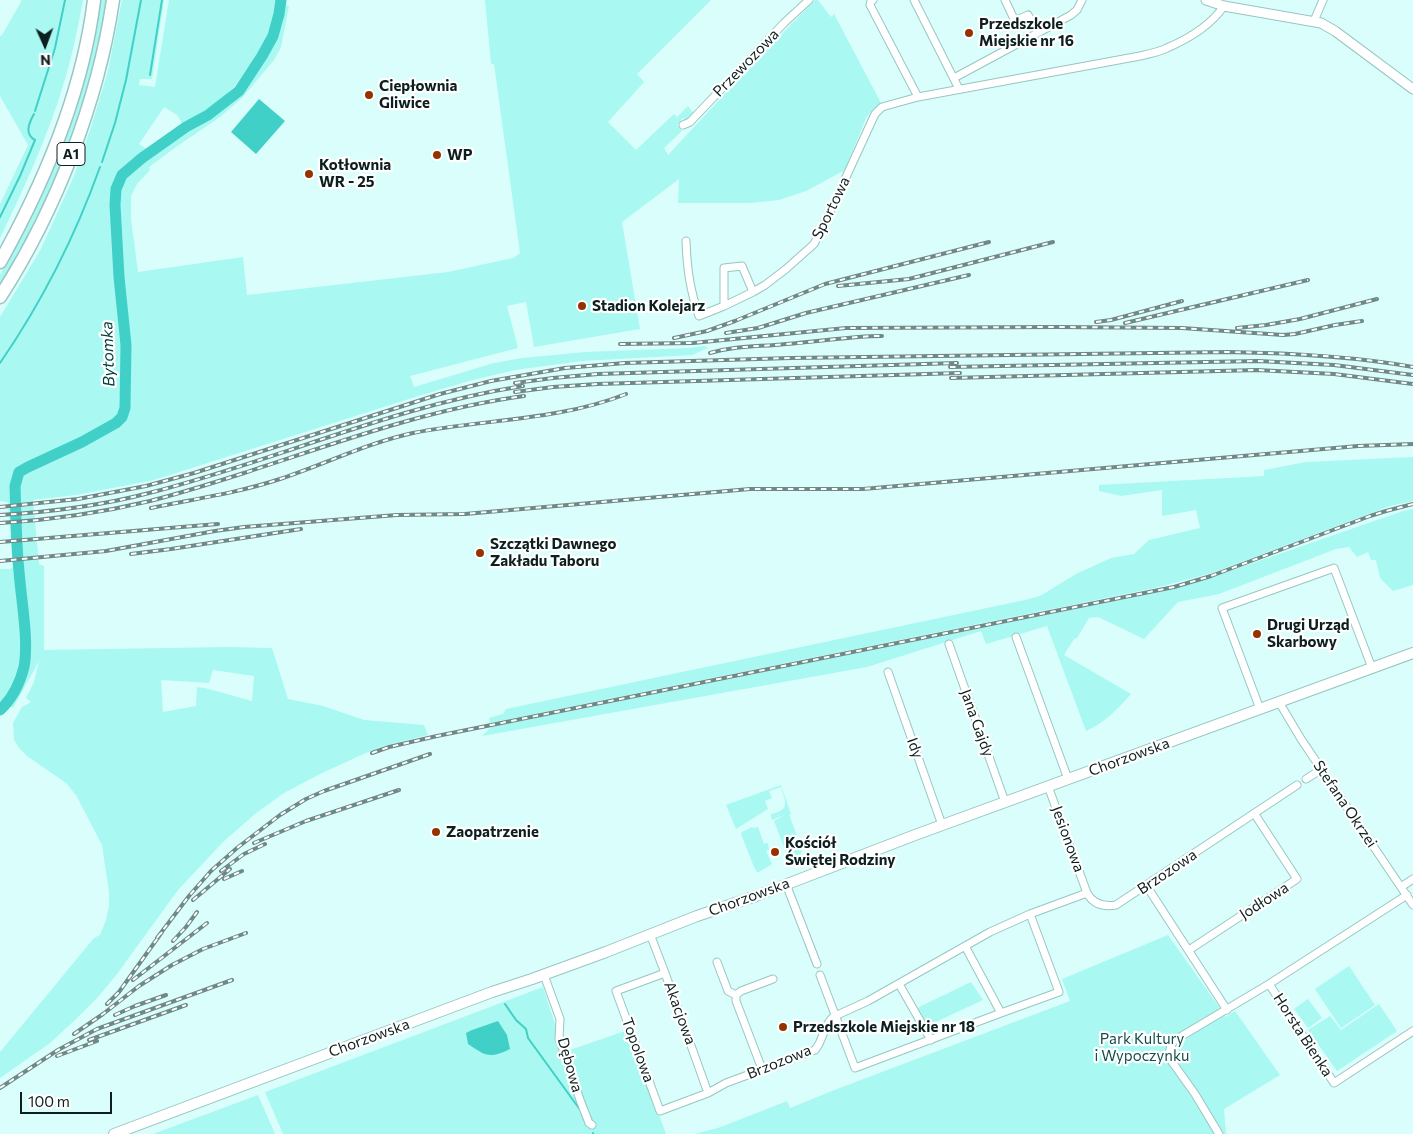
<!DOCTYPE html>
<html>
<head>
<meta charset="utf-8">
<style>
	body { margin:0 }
	#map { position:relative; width:1413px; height:1134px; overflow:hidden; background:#d9fefb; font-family:Commissioner,sans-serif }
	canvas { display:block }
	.north { position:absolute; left:20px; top:20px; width:50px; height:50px; -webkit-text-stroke:4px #fff; paint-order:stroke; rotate:178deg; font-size:14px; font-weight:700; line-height:20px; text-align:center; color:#0d1f1e }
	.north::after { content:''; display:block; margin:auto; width:18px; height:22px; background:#0d1f1e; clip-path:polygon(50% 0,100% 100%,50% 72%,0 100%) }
	.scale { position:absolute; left:20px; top:1092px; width:92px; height:22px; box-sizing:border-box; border:2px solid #0d1f1e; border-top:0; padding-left:6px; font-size:15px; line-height:18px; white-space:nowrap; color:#0d1f1e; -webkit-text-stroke:4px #fff; paint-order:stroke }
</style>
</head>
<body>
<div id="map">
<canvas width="1413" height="1134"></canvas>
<div class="north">N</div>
<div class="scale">100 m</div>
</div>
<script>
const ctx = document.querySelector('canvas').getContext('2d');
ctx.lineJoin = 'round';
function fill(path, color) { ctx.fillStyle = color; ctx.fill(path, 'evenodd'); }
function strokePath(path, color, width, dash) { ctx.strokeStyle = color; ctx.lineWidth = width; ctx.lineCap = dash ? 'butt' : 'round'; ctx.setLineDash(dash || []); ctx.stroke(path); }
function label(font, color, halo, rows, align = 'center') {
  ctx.font = font + ' Commissioner,sans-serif'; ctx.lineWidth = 4.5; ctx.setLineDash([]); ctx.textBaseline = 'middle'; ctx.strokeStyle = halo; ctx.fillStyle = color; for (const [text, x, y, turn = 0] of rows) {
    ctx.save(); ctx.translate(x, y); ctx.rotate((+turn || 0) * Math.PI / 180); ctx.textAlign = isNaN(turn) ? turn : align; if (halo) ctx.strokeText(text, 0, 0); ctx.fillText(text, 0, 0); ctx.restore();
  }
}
fill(new Path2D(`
	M22,0H83C78,26 73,53 65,79C49,134 25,186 0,238V204L28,145L0,96V36L2,35Z
	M100,0H107C91,102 54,199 0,287V275L30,219L52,172L63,142L98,11Z
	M122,0H164L152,79H140L139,85L155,87L169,0H277L272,29L263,47L234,87L218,102L191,119L171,135L169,134L182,123L177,115L164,107L139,144L148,150L139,155L145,162L213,116L240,93L268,52L279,28L283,0H286V5L289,6L281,47L274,60L242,98L220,117L176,147L149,167L150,170L137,184L131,196V219L138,272L243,257L247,295L448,272L513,258L520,253L494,64H491L485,0H711L637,74L644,82L608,122L636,150L674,114L677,117L688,106L693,113L687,120L683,118L677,125L682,131L664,148L668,155L748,69L815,0H818L831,17L834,14L881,103L873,109L866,118L845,170L806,191L779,200L750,203H678L679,179L622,222L640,329L534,347L526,302L507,306L518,348L410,376L414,387L494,363L522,358L586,352L689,348L704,346L708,348L692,355L582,361L515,370L469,381L412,398L154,480L76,495L33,500L39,564L44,566V650L229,647L272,648L288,699L323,706L364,720L424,725L428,735L383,746L359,756L320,774L284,793L255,814L223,842L178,890L117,974L99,996L76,1019L50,1043L0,1078V1052L94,938L100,935L106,920L109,905V892L102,845L76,795L66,783L27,756L19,748L14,740L13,723L22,707L31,702L26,698L34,682L39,661L13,708L0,701V569H10L13,567L8,502L0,501V317L41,249L74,176L92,124L108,71ZM213,670L254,676L252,701L205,688L197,687L196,706L163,712L161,680L209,683Z
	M1413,457V501L1390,506L1212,573L1155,588L490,723L489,718L503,714L506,709L1025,600L1040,596L1076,574L1111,558L1134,554L1149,540L1200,528L1196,510L1162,516V490L1121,496L1099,491V485L1264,476V470L1306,462Z
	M1413,509V585L1393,591L1380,578L1376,560H1371L1368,552L1357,557L1349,547L1336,549L1219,594L1178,602L1144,639L1098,617L1089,618L1077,638L1074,639L1064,655L1131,694C1118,709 1104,723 1086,731L1047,626L986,644L981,631L867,667L482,736L491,727L1174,589L1213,577L1403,511Z
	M781,785L791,814L789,815L790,817L802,849L800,857L793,856L786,853L774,821L785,815L772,820L771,816V814C790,810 786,802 781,787L769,791L772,798L765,801L768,809L736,829L726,805Z
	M752,827L753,828L758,827L764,844L768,843L769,850L766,851L772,864L759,872H757L754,867L741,834L742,832Z
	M1168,935L1226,1017L1235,1011L1280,1075L1224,1109L1226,1134H695L721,1127L787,1101L790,1108L837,1089L1070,1001L1062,979Z
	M1349,966L1375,1005L1341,1028L1315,989Z
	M971,982L983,1000L927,1026L917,1008Z
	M543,987L564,1052L628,1030L666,1134H283L265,1092Z
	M1308,999L1322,1018L1308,1028L1294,1009Z
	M1379,1004L1397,1031L1337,1071L1308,1030L1330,1016L1341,1030Z
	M258,1095L275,1134H153Z`), '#a9f8f2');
fill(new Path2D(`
	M259,99L285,121L256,154L231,132Z
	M498,1021L507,1035L510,1049C489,1059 486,1056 468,1044L466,1033L472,1030Z`), '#41d0c8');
strokePath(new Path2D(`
	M150,75L162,0
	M35,111L55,48L65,0
	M102,162L115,123L126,80L141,0
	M0,217L20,176L35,140C24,134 29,123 34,114
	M0,363C42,302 75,237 100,167
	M505,1004L516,1020L526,1029L528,1038L581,1111L584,1120
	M593,1133V1134`), '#41d0c8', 2);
strokePath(new Path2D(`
	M0,710C12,699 20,683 24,667C29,640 21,599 19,571C16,543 16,514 15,486L19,472L28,467L82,442L116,423L122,417L125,408L126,345L119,277L115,205L116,189L122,175L142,158L186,127L208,115L239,91L262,56L273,36L279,14L281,0`), '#41d0c8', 11);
const minor = new Path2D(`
	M873,0L871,1L870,5L918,97
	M914,0L959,89
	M1005,0L1014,19L1017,20L1028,15L1038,32
	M1314,21L1323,0
	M954,78L1071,15L1077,10L1082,0
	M683,125L690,122L784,23L809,0
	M686,241C687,269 690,290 699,316L724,306L753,292L765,285L786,269L814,244L829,214L875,114L882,107L918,97L1140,56C1149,54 1159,52 1167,48C1188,39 1211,25 1224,6
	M724,306V268L742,266L753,292
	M1016,637L1068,779
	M949,644L1005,802
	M888,672L942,825
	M1279,702L1301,739L1413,905
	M1260,709L1222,608L1334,568L1372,668
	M1306,779L1322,769
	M1048,786L1087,893
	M786,884L817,964
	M1146,885L1227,1010
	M1401,887L1413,879
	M650,934L665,973L708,1093
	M1189,950L1297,879L1254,813
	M717,962L728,991L736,995V1001L762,1069
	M665,973L616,991L660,1111L708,1093L726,1083L815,1050L819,1044L827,1025L831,1019L835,1016L868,1001L990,932L1030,914L1087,893C1093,904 1104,907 1116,905L1297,785
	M544,975L560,1019L559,1039L564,1052L580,1100L589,1123L592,1125
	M820,975L855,1068L1001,1013L965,946
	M899,984L931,1040
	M1269,984L1334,1083L1413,1031
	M736,995L741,991L773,979
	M1001,1013L1059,992L1030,914
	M1219,1134L1195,1094L1170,1059C1168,1051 1170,1046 1175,1040L1269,984L1407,895`);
const tertiary = new Path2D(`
	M1206,0L1224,6L1321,23L1335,31L1413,89`);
const secondary = new Path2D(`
	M114,1134L492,992L532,979L606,952L697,916L756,896L915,835L1413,653`);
const motorway = new Path2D(`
	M0,262C44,183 83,90 94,0
	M0,297C56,210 98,102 113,0`);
strokePath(minor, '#98c6c2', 9);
strokePath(tertiary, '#98c6c2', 11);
strokePath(secondary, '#98c6c2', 12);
strokePath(motorway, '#98c6c2', 15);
strokePath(minor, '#fff', 7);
strokePath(tertiary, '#fff', 9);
strokePath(secondary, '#fff', 10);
strokePath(motorway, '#fff', 12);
const rail = new Path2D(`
	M838,286L909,279L1053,242
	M1096,322L1111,320L1182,301
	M1125,323L1308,280
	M1237,328L1266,325L1300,319L1377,299
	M726,333L758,328L806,313L969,275
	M674,338L707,331L735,321L825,284L989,242
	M620,344L693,343L846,328L1056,327L1182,328L1283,335L1295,334L1335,325L1362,321
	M710,353C738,345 759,347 786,344C818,342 850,336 882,336
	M950,367L1258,361L1334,365L1413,375
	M951,378L1257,370L1334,374L1413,384
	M515,383L553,378L598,374L957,363
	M515,392L553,387L598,384L960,373
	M0,507L78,499L146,486L194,473L440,394L491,381L565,368L625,363L791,358L1228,352C1290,353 1352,356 1413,367
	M151,508C194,499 238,493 280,479C325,464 367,443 413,433C484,419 558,421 626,394
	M0,515C50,512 100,506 149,493C275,461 394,406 523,386
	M0,523C51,520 100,513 150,501C181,493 213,483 244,473C336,443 428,409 524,396
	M0,542L218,524
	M131,554L171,549L301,529
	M0,561L106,551L215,531L244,527L397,515L465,514L750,489H863L1358,446L1413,444
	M372,753L389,747L437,736L1174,587L1211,576L1370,516L1386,511L1413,504
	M254,843L306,821L399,790
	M221,871L244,854L265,844
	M224,879L242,871
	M193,900L230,869
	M157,938L189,896L211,871L237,848L280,815L306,799L324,791L430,754
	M173,941L186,927L197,912
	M133,980L207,923
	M107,1004L119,992L162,932
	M115,1015L135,1006L166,995
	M74,1034L103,1014L139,986L172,965L203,949L246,933
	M89,1040L186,1005
	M57,1056L97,1041
	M0,1088L58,1050L97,1029L232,980`);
strokePath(rail, '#6e8987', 4);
strokePath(rail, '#fff', 2, [5.5]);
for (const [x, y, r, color] of [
	[969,33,5,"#963100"],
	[369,95,5,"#963100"],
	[437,155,5,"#963100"],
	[309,174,5,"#963100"],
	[582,306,5,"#963100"],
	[480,553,5,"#963100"],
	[1257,634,5,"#963100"],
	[436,832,5,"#963100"],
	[775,852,5,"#963100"],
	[783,1027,5,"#963100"]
]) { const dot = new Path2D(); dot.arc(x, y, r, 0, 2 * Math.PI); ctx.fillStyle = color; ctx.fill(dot); strokePath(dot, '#fff', 2); }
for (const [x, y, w] of [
	[71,154,28]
]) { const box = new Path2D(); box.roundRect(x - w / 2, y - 11.5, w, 23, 4); ctx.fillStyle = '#fff'; ctx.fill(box); strokePath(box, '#0d1f1e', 1); }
label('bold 14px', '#0d1f1e', null, [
	["A1",71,154]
]);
label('bold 15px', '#0d1f1e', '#fff', [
	["Przedszkole",979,24],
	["Miejskie nr 16",979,41],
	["Ciepłownia",379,86],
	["Gliwice",379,103],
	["WP",447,155],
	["Kotłownia",319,165],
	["WR - 25",319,182],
	["Stadion Kolejarz",592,306],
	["Szczątki Dawnego",490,544],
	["Zakładu Taboru",490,561],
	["Drugi Urząd",1267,625],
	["Skarbowy",1267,642],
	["Zaopatrzenie",446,832],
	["Kościół",785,843],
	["Świętej Rodziny",785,860],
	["Przedszkole Miejskie nr 18",793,1027]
], 'left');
label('15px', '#0d1f1e', '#fff', [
	["Przewozowa",746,63,-46],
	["Sportowa",831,208,-64],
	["Jana Gajdy",977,723,70],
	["Idy",915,748,70],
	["Chorzowska",1129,757,-20],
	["Stefana Okrzei",1345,804,56],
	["Jesionowa",1068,839,70],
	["Brzozowa",1167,872,-34],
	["Chorzowska",749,897,-20],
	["Jodłowa",1264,901,-33],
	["Akacjowa",680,1013,70],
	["Horsta Bienka",1303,1035,57],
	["Chorzowska",369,1038,-20],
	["Topolowa",638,1050,70],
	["Brzozowa",779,1062,-22],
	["Dębowa",570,1065,74]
]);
label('15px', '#124e4b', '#fff', [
	["Park Kultury",1142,1039],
	["i Wypoczynku",1142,1056]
]);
label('italic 16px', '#00403e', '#fff', [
	["Bytomka",108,354,-92]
]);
</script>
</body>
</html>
